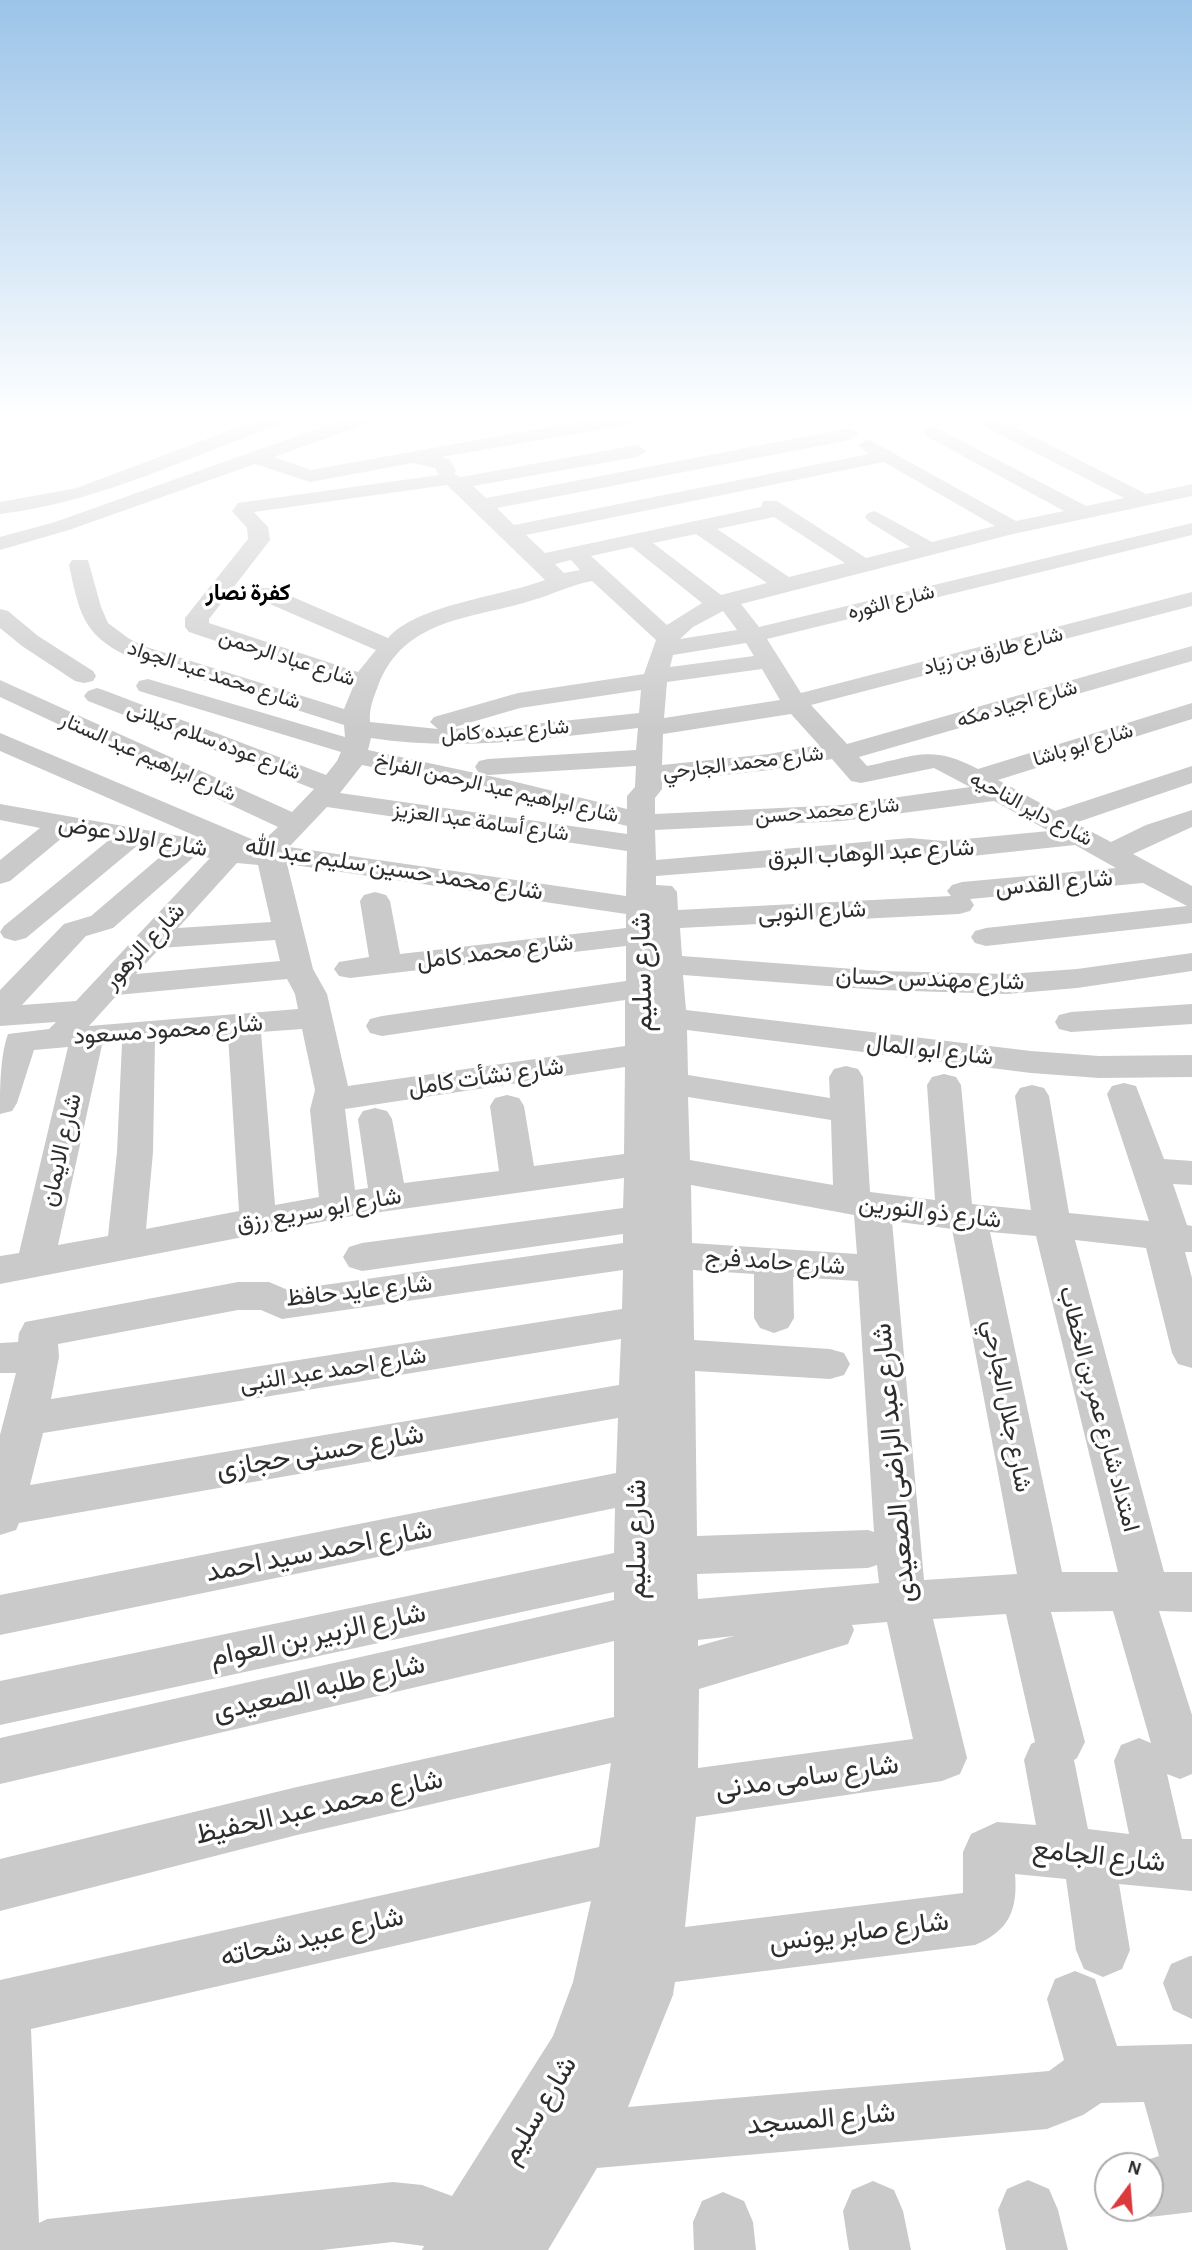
<!DOCTYPE html>
<html>
<head>
<meta charset="utf-8">
<style>
	body { margin:0 }
	#map { position:relative; width:1192px; height:2250px; overflow:hidden; background:#fff; font-family:"Alegreya Sans",sans-serif }
	canvas { display:block }
	.north { position:absolute; left:1094px; top:2152px; width:70px; height:70px; box-sizing:border-box; background:#fff; border:2px solid #ababab; border-radius:50%; rotate:16deg; font-size:19px; font-weight:700; line-height:28px; text-align:center; color:#2d2d2d }
	.north::after { content:''; display:block; margin:auto; width:24px; height:32px; background:#da3a3c; clip-path:polygon(50% 0,100% 100%,50% 72%,0 100%) }
</style>
</head>
<body>
<div id="map">
<canvas width="1192" height="2250"></canvas>
<div class="north">N</div>
</div>
<script>
const ctx = document.querySelector('canvas').getContext('2d');
ctx.lineJoin = 'round';
function fill(path, color) { ctx.fillStyle = color; ctx.fill(path, 'evenodd'); }
function label(font, color, halo, rows, align = 'center') {
  ctx.font = font + ' "Alegreya Sans",Vazirmatn,sans-serif'; ctx.lineWidth = 7; ctx.setLineDash([]); ctx.textBaseline = 'middle'; ctx.strokeStyle = halo; ctx.fillStyle = color; for (const [text, x, y, turn = 0] of rows) {
    ctx.save(); ctx.translate(x, y); ctx.rotate((+turn || 0) * Math.PI / 180); ctx.textAlign = isNaN(turn) ? turn : align; if (halo) ctx.strokeText(text, 0, 0); ctx.fillText(text, 0, 0); ctx.restore();
  }
}
fill(new Path2D(`
	M267,416H295L293,420C195,453 103,502 0,514V502L77,488Z
	M353,416H380L378,420L274,457L311,470L609,416H652L643,422L442,457L450,460L456,471L454,474L461,477L637,445L647,451L637,457L473,486L486,498L850,428L859,434L850,440L497,508L514,525L869,454L858,445L868,439L1016,521L1064,511L926,436L924,432L926,428L933,426L1086,506L1124,498L981,425L979,421L985,416L995,417L1146,494L1192,484V496L1013,534L741,604L759,627L1192,523V535L767,639L801,693L1192,592V606L811,705L847,744L1192,646V661L859,757L867,766C916,756 931,744 978,769L1192,703V719L998,780L1055,811L1192,766V783L1075,823L1111,842L1146,825L1192,810V827L1133,854L1192,886V923L986,946L975,943L971,937L975,931L986,928L1187,906L1143,883L970,899L974,905L970,911L959,914L680,928L682,956L880,971L1007,974L1077,969L1192,953V971L1077,988L1007,994L880,990L683,975L686,1010L1031,1051L1099,1056L1192,1055V1077L1099,1078L1031,1073L687,1030L688,1075L830,1098L829,1077L834,1069L846,1066L858,1069L863,1077L870,1192L935,1200L927,1085L932,1077L944,1074L956,1077L961,1085L972,1204L1031,1210L1015,1096L1020,1088L1032,1085L1044,1088L1049,1096L1069,1213L1149,1221L1107,1094L1112,1086L1124,1083L1136,1086L1164,1159L1192,1161V1185L1173,1184L1187,1225L1192,1226V1252H1185L1192,1278V1368L1178,1364L1172,1353L1146,1248L1075,1240L1164,1572H1192V1612L1159,1611L1192,1715V1774L1180,1779L1167,1774L1182,1839H1192V1891L1119,1884L1130,1950L1122,1969L1103,1977L1084,1969L1076,1950L1066,1879L1015,1874C1018,1910 1009,1931 975,1945L675,1982L673,1995L628,2107L1049,2071L1064,2060L1047,1999L1055,1979L1075,1971L1095,1979L1117,2046L1192,2044V2212L1150,2217L1129,2208H1150V2166H1129L1159,2156L1144,2102L1101,2103L1083,2115L1047,2129L597,2168L548,2250H422L424,2246L393,2242L322,2250H0V1980L599,1847L611,1763L297,1835L0,1911V1859L297,1787L614,1717V1641L0,1784V1738L614,1600V1592L0,1725V1681L614,1553L615,1508L0,1635V1595L616,1473L618,1418L19,1523L16,1530L0,1535V1435L16,1373H0V1343L18,1342L19,1333L25,1322L238,1282H269L288,1290L623,1243V1234L362,1271L349,1267L343,1257L349,1247L362,1243L623,1208L624,1178L352,1216L0,1284V1256L19,1253L68,1047L34,1050L17,1103L12,1111L0,1114C0,1089 0,1056 8,1034L49,1029L56,1022L0,1026V990L64,924L91,916L167,851L138,845L26,938L15,941L4,938L0,932L4,926L109,840L68,833L10,881L0,884V860L40,828L0,820V804L207,841L0,751V733L261,843L278,827L0,697V680L292,812L314,789L88,701L84,696L88,691L97,688L106,691L326,775L337,761L341,752L139,691L136,686L139,681L148,679L345,737L344,725L127,656C82,634 79,611 69,565L72,560H88L101,607L108,623L128,638L143,646L344,709L353,687L189,632L185,627V618L248,539L247,528L232,511L238,503L439,475L435,468L413,463L310,482L255,464L69,530L0,550V537L55,522ZM884,462L995,526L932,542L875,511L868,513L865,517L868,521L910,547L866,558L777,501H763L761,507L545,553L526,535ZM447,485L545,580C500,597 418,604 388,638L272,588H256L253,593L256,598L376,650L358,672L209,623V619L270,540L268,527L254,512ZM774,517L845,563L789,577L717,529ZM696,534L767,583L721,595L653,543ZM632,547L702,603L667,625L591,556ZM571,560L580,570L564,573L555,564ZM592,581L656,640L644,674L518,693L434,717L430,722L438,729L370,722C369,708 373,699 378,686C404,618 471,619 530,601C552,595 570,585 592,581ZM723,611L737,630L680,639L693,627ZM746,643L754,656L670,667L673,655ZM762,669L780,700L664,718L667,682ZM641,690L639,713L505,727L448,729L520,708ZM791,714L819,745L769,754L662,765L663,734ZM638,728L636,750L488,759L479,761L475,767L479,773L488,775L636,766L635,787L627,796V809L508,780L368,750L371,738C460,752 549,738 638,728ZM832,759L851,781L861,783L934,768L970,787L842,805L655,814V798L662,789V782L769,770ZM362,765L508,796L627,826V834L340,793ZM994,801L1049,831L944,841L910,838L656,860L655,830L842,821ZM327,807L627,851L626,896L289,847ZM1075,845L1116,868L962,882L952,885L947,891L951,896L678,910L677,892L672,886L656,885V876L910,856L944,859ZM195,856L210,858L76,1001L22,1005L86,936L113,928ZM237,863L258,865L271,922L178,928ZM287,864L626,914V928L400,954L390,901L386,895L375,892L364,895L360,901L369,957L339,962L334,969L339,976L350,978L626,946V981L382,1016L370,1019L366,1026L370,1033L382,1036L625,1000V1046L348,1086L327,994L313,969ZM275,940L280,961L136,974L160,948ZM287,979L295,994L298,1009L89,1026L117,995ZM302,1029L315,1090L310,1110L319,1197L275,1205L261,1032ZM228,1035L239,1211L146,1229L153,1152L155,1041ZM122,1043L117,1152L108,1236L58,1245L102,1045ZM625,1067L624,1154L534,1166L524,1106L519,1098L507,1095L495,1098L490,1106L499,1171L404,1183L392,1119L387,1111L375,1108L363,1111L358,1119L368,1188L355,1190L345,1109ZM688,1097L831,1120L833,1185L690,1160ZM691,1185L854,1215L857,1254L692,1243ZM892,1221L952,1229L1017,1574L924,1580ZM990,1232L1036,1236L1118,1572H1062ZM623,1270L622,1309L51,1399L59,1357L58,1344L238,1310H261L282,1319ZM693,1270L754,1274V1318L760,1328L774,1333L788,1328L794,1318L793,1277L858,1281L874,1532L868,1530L697,1536L695,1371L830,1379L844,1375L850,1364L844,1353L830,1349L694,1340ZM621,1339L619,1385L30,1485L43,1433ZM877,1565L879,1583L698,1599L697,1574L868,1568ZM1113,1611L1151,1743L1139,1738L1121,1745L1114,1761L1129,1834L1088,1829L1074,1760L1077,1758L1085,1742L1051,1612ZM1006,1614L1035,1742L1031,1744L1024,1760L1036,1825L997,1822L971,1834L963,1852V1893L685,1927L696,1817L942,1781L960,1774L967,1758L933,1619ZM887,1622L913,1739L698,1768L699,1689L848,1644L854,1630L852,1625ZM734,1636L698,1646V1640ZM591,1901L573,1982L553,2036L452,2196L422,2185L393,2182L47,2219L39,2223L31,2029Z
	M0,609L8,611L38,636L93,671L96,676L93,681L84,683L75,681L22,646L0,628Z
	M1192,1004V1024L1071,1032L1059,1029L1055,1022L1059,1015L1071,1012Z
	M1190,1956H1192V2019L1173,2010L1163,1983L1171,1964Z
	M1028,2180L1049,2189L1058,2210L1068,2250H1006L998,2210L1007,2189Z
	M873,2181L894,2190L903,2211L911,2250H849L843,2211L852,2190Z
	M723,2192L744,2201L753,2222L756,2250H694L693,2222L702,2201Z`), '#cacaca');
const sky = ctx.createLinearGradient(0, 0, 0, 731);
sky.addColorStop(0, '#9bc4e8');
sky.addColorStop(0.57, '#fff');
sky.addColorStop(1, '#ffffff00');
ctx.fillStyle = sky;
ctx.fillRect(0, 0, 1192, 731);
label('21px', '#2d2d2d', '#fff', [
	["شارع الثوره",891,602,-14],
	["شارع طارق بن زياد",993,651,-14],
	["شارع عباد الرحمن",287,658,18],
	["شارع محمد عبد الجواد",214,675,18],
	["شارع اجياد مكه",1017,704,-16],
	["شارع عبده كامل",505,731,-4],
	["شارع عوده سلام كيلانى",214,741,21],
	["شارع ابو باشا",1083,745,-17],
	["شارع ابراهيم عبد الستار",148,757,24],
	["شارع محمد الجارحي",743,763,-7],
	["شارع ابراهيم عبد الرحمن الفراخ",497,788,13],
	["شارع داير الناحيه",1031,809,28],
	["شارع محمد حسن",827,811,-5],
	["شارع أسامة عبد العزيز",481,822,8]
]);
label('bold 23px', '#000', '#fff', [
	["كفرة نصار",248,593]
]);
label('24px', '#2d2d2d', '#fff', [
	["شارع اولاد عوض",133,836,10],
	["شارع عبد الوهاب البرق",871,853,-3],
	["شارع محمد حسين سليم عبد الله",394,869,9],
	["شارع القدس",1054,883,-5],
	["شارع النوبى",812,912,-3],
	["شارع الزهور",144,946,-47],
	["شارع محمد كامل",495,952,-7],
	["شارع مهندس حسان",930,979,2],
	["شارع محمود مسعود",168,1030,-4],
	["شارع ابو المال",930,1050,7],
	["شارع نشأت كامل",486,1077,-8],
	["شارع الايمان",61,1150,-77],
	["شارع ابو سريع رزق",319,1210,-10],
	["شارع ذو النورين",930,1212,7],
	["شارع حامد فرج",775,1262,4],
	["شارع عايد حافظ",359,1291,-6],
	["شارع احمد عبد النبى",333,1370,-9],
	["شارع جلال الجارحي",1007,1406,79],
	["امتداد شارع عمر بن الخطاب",1099,1409,75]
]);
label('28px', '#2d2d2d', '#fff', [
	["شارع سليم",642,972,-91],
	["شارع حسنى حجازى",320,1452,-10],
	["شارع عبد الراضى الصعيدى",894,1463,-95],
	["شارع سليم",637,1539,-90],
	["شارع احمد سيد احمد",319,1551,-11],
	["شارع الزبير بن العوام",318,1635,-12],
	["شارع طلبه الصعيدى",319,1688,-13],
	["شارع سامى مدنى",807,1777,-8],
	["شارع محمد عبد الحفيظ",319,1807,-13],
	["شارع الجامع",1099,1856,6],
	["شارع صابر يونس",859,1932,-7],
	["شارع عبيد شحاته",312,1937,-13],
	["شارع سليم",539,2110,-59],
	["شارع المسجد",821,2119,-5]
]);
</script>
</body>
</html>
